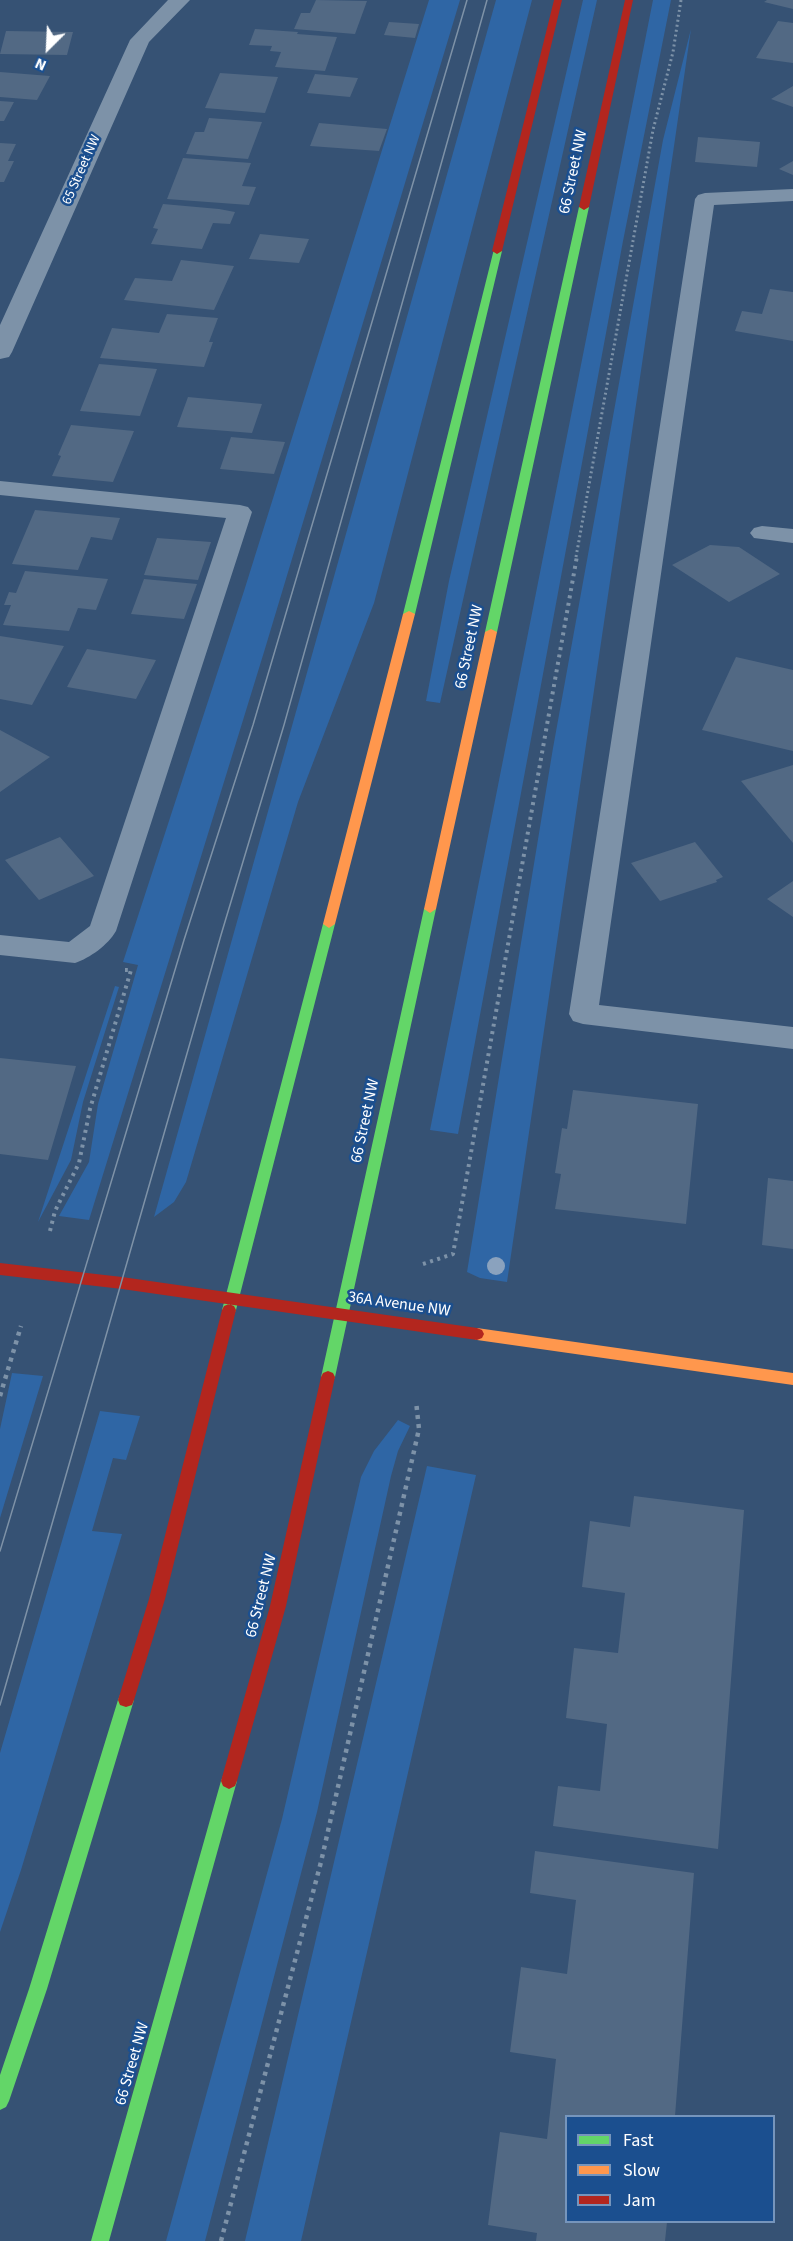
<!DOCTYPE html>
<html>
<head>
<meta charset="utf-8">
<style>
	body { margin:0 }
	#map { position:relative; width:793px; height:2241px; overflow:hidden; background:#365274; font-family:"Source Sans 3",sans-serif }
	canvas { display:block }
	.legend { position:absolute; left:565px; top:2115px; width:210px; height:108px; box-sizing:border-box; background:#1b4f8f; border:2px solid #7695bc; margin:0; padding:8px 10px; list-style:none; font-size:18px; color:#fff }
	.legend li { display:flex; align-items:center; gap:12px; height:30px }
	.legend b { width:30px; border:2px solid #7695bc }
	.north { position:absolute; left:18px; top:18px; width:60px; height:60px; -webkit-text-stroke:4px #1b4f8f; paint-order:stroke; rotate:204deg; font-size:16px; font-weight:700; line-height:24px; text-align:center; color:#fff }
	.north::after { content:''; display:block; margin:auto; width:21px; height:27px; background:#fff; clip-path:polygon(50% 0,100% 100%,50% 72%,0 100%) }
</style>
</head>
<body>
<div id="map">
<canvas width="793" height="2241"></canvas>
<ul class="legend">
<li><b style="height:8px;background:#63d668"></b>Fast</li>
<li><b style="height:8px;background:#ff974d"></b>Slow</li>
<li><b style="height:8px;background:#b3261e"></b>Jam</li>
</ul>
<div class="north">N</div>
</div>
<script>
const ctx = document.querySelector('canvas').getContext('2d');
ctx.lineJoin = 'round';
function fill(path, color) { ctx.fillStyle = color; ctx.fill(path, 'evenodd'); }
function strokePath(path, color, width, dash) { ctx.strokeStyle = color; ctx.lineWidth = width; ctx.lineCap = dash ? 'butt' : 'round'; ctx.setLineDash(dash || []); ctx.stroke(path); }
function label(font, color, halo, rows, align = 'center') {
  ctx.font = font + ' "Source Sans 3",sans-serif'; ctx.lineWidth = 5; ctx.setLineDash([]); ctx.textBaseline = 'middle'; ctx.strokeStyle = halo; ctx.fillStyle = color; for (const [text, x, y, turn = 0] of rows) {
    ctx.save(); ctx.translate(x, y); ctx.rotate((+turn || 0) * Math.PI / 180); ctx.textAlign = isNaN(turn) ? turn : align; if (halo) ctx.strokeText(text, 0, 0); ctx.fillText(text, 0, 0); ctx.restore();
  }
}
fill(new Path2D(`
	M429,0H460L264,652L89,1220L59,1216L89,1162L98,1104L138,965L123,962L244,591Z
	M496,0H532L374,603L298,802L186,1182L174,1202L154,1217Z
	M583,0H597L440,703L426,701L449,581Z
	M653,0H671L623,241L458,1134L430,1130Z
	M691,29L673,153L507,1282L480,1278L467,1272L553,748L663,140Z
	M115,986L119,987L83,1102L71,1160L38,1222Z
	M12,1373L43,1376L0,1518V1429Z
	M100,1411L140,1416L126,1460L113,1458L92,1531L122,1534L21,1870L0,1932V1753Z
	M398,1420L410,1426L398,1451L391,1476L317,1812L205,2241H166L282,1819L361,1477L374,1451Z
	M427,1466L476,1475L301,2241H245Z`), '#2f66a5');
fill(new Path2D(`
	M316,0L367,1L355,34L294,29L301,13H310Z
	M767,0H793V9L764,2Z
	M778,21L793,23V63L756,58Z
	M389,22L419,24L415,38L384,35Z
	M255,29L298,32L297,34L337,37L325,71L275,67L281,52L270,51L272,46L249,45Z
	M6,31L73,32L67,55L0,54Z
	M0,72L50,76L37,100L0,97Z
	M220,73L278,77L265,113L205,108Z
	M315,74L358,78L350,97L307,93Z
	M793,86V107L771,99Z
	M0,101L14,102L4,121H0Z
	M209,118L262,122L248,159L186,154L195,132H204Z
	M319,123L387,129L379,151L310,146Z
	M698,137L760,142L757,167L695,162Z
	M0,143L16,144L8,161H14L4,182H0Z
	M183,158L251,163L242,186L256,187L249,205L167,199Z
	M793,161V175L779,169Z
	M163,204L219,209L235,212L230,224L213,223L202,249L151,244L158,229L153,228Z
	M260,234L309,239L299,263L249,259Z
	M181,260L234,266L214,310L124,300L135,278L172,281Z
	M770,289L793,292V341L735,331L742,311L762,314Z
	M167,314L218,318L209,342H213L204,367L100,358L112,328L159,333Z
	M99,364L157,369L140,416L80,411Z
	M188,397L262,404L252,433L177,427Z
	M71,425L134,431L113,482L52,476L61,456L58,455Z
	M231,437L285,442L274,474L220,469Z
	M35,510L120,518L112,540L91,537L78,570L12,564Z
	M157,538L211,542L198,580L144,575Z
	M710,545L739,547L780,574L729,602L672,565Z
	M25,571L108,579L96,610L78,608L69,631L3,625L11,605H4L9,592L16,593Z
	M144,579L197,584L184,619L131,614Z
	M0,636L64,646L32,705L0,699Z
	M87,649L156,660L136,699L67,687Z
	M736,657L793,670V751L702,730Z
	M0,730L50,757L0,792Z
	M793,765V843L741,781Z
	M60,837L94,876L39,900L5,860Z
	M695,842L723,877L716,880L717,882L660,901L631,863Z
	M793,881V917L767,899Z
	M0,1058L76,1066L48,1160L0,1154Z
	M573,1090L698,1104L686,1224L555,1209L561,1174L555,1173L562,1128L567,1129Z
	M768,1178L793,1181V1249L762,1245Z
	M634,1496L744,1510L718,1849L553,1826L558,1786L600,1791L607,1724L566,1718L574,1648L618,1653L625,1593L582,1587L590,1521L630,1527Z
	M535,1851L694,1873L675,2116H566V2222H667L665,2241H536L537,2233L488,2225L500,2132L547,2139L556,2059L510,2052L521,1967L567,1974L576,1900L530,1893Z`), '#526984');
strokePath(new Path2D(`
	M576,557L653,130L673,52L681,0`), '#7d92a8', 3, [2, 3]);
strokePath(new Path2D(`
	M50,1231L55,1211L79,1163L90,1109L131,970H125
	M423,1264L453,1254L577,556`), '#7d92a8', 4, [3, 4.5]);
strokePath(new Path2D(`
	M0,1396L21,1326
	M221,2241L321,1862L419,1429L416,1401`), '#7d92a8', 4.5, [4, 5]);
fill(new Path2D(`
	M793,189V201L714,205L599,1005L793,1027V1049L583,1024L573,1021L569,1014L695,199L698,195L705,193Z
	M0,481L240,505L248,507L252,512L116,931C108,945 90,958 75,963L0,955V935L69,942L90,926L226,518L0,495Z
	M762,526L793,529V543L754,538L750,533L754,528Z`), '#7d92a8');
fill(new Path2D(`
	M168,0H190L149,42L12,352L9,357L0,359V325L130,40Z`), '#7d92a8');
fill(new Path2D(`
	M584,204L589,207L497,632L491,635L485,632L579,207Z
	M494,249L502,251L415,614L409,617L403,614Z
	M430,905L436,909L335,1377L333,1381L328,1383L323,1381L321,1377L424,909Z
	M329,920L335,924L236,1310L234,1314H224L222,1310L323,924Z
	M126,1693L132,1695L134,1700L47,1989L9,2101L6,2107L0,2110V2075L29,1989L118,1700L120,1695Z
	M229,1773L235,1776L237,1781L109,2241H91L221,1781L223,1776Z`), '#63d668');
fill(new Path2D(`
	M409,611L415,614L335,924L329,928L323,924L403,614Z
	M491,629L497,632L436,909L430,913L424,909L485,632Z
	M477,1328L793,1373V1385L477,1340L472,1338L470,1334L472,1330Z`), '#ff974d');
fill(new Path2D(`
	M554,0H562L502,251L497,254L492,251Z
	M625,0H633L589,207L584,210L579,207Z
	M0,1263L122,1277L477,1328L482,1330L484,1334L482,1338L477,1340L122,1289L0,1275Z
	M229,1304L234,1306L236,1310L165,1599L134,1700L132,1705L126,1707L120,1705L118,1700L149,1599L222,1310L224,1306Z
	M328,1371L333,1373L335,1377L286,1606L237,1781L235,1786L229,1789L223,1786L221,1781L270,1606L321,1377L323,1373Z`), '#b3261e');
strokePath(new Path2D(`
	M0,1551L184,940L253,725L467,0
	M0,1705L221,935L284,725L487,0`), '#7e92a7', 1.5);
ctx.fillStyle = '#8aa2be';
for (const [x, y] of [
	[496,1266]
]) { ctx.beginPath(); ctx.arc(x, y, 9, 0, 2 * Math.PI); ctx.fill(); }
label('14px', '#fff', '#1b4f8f', [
	["65 Street NW",82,170,-66]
]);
label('16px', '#fff', '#1b4f8f', [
	["66 Street NW",574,172,-78],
	["66 Street NW",470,647,-78],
	["66 Street NW",366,1121,-78],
	["36A Avenue NW",399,1305,8],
	["66 Street NW",262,1596,-76],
	["66 Street NW",133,2064,-74]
]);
</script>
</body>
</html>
